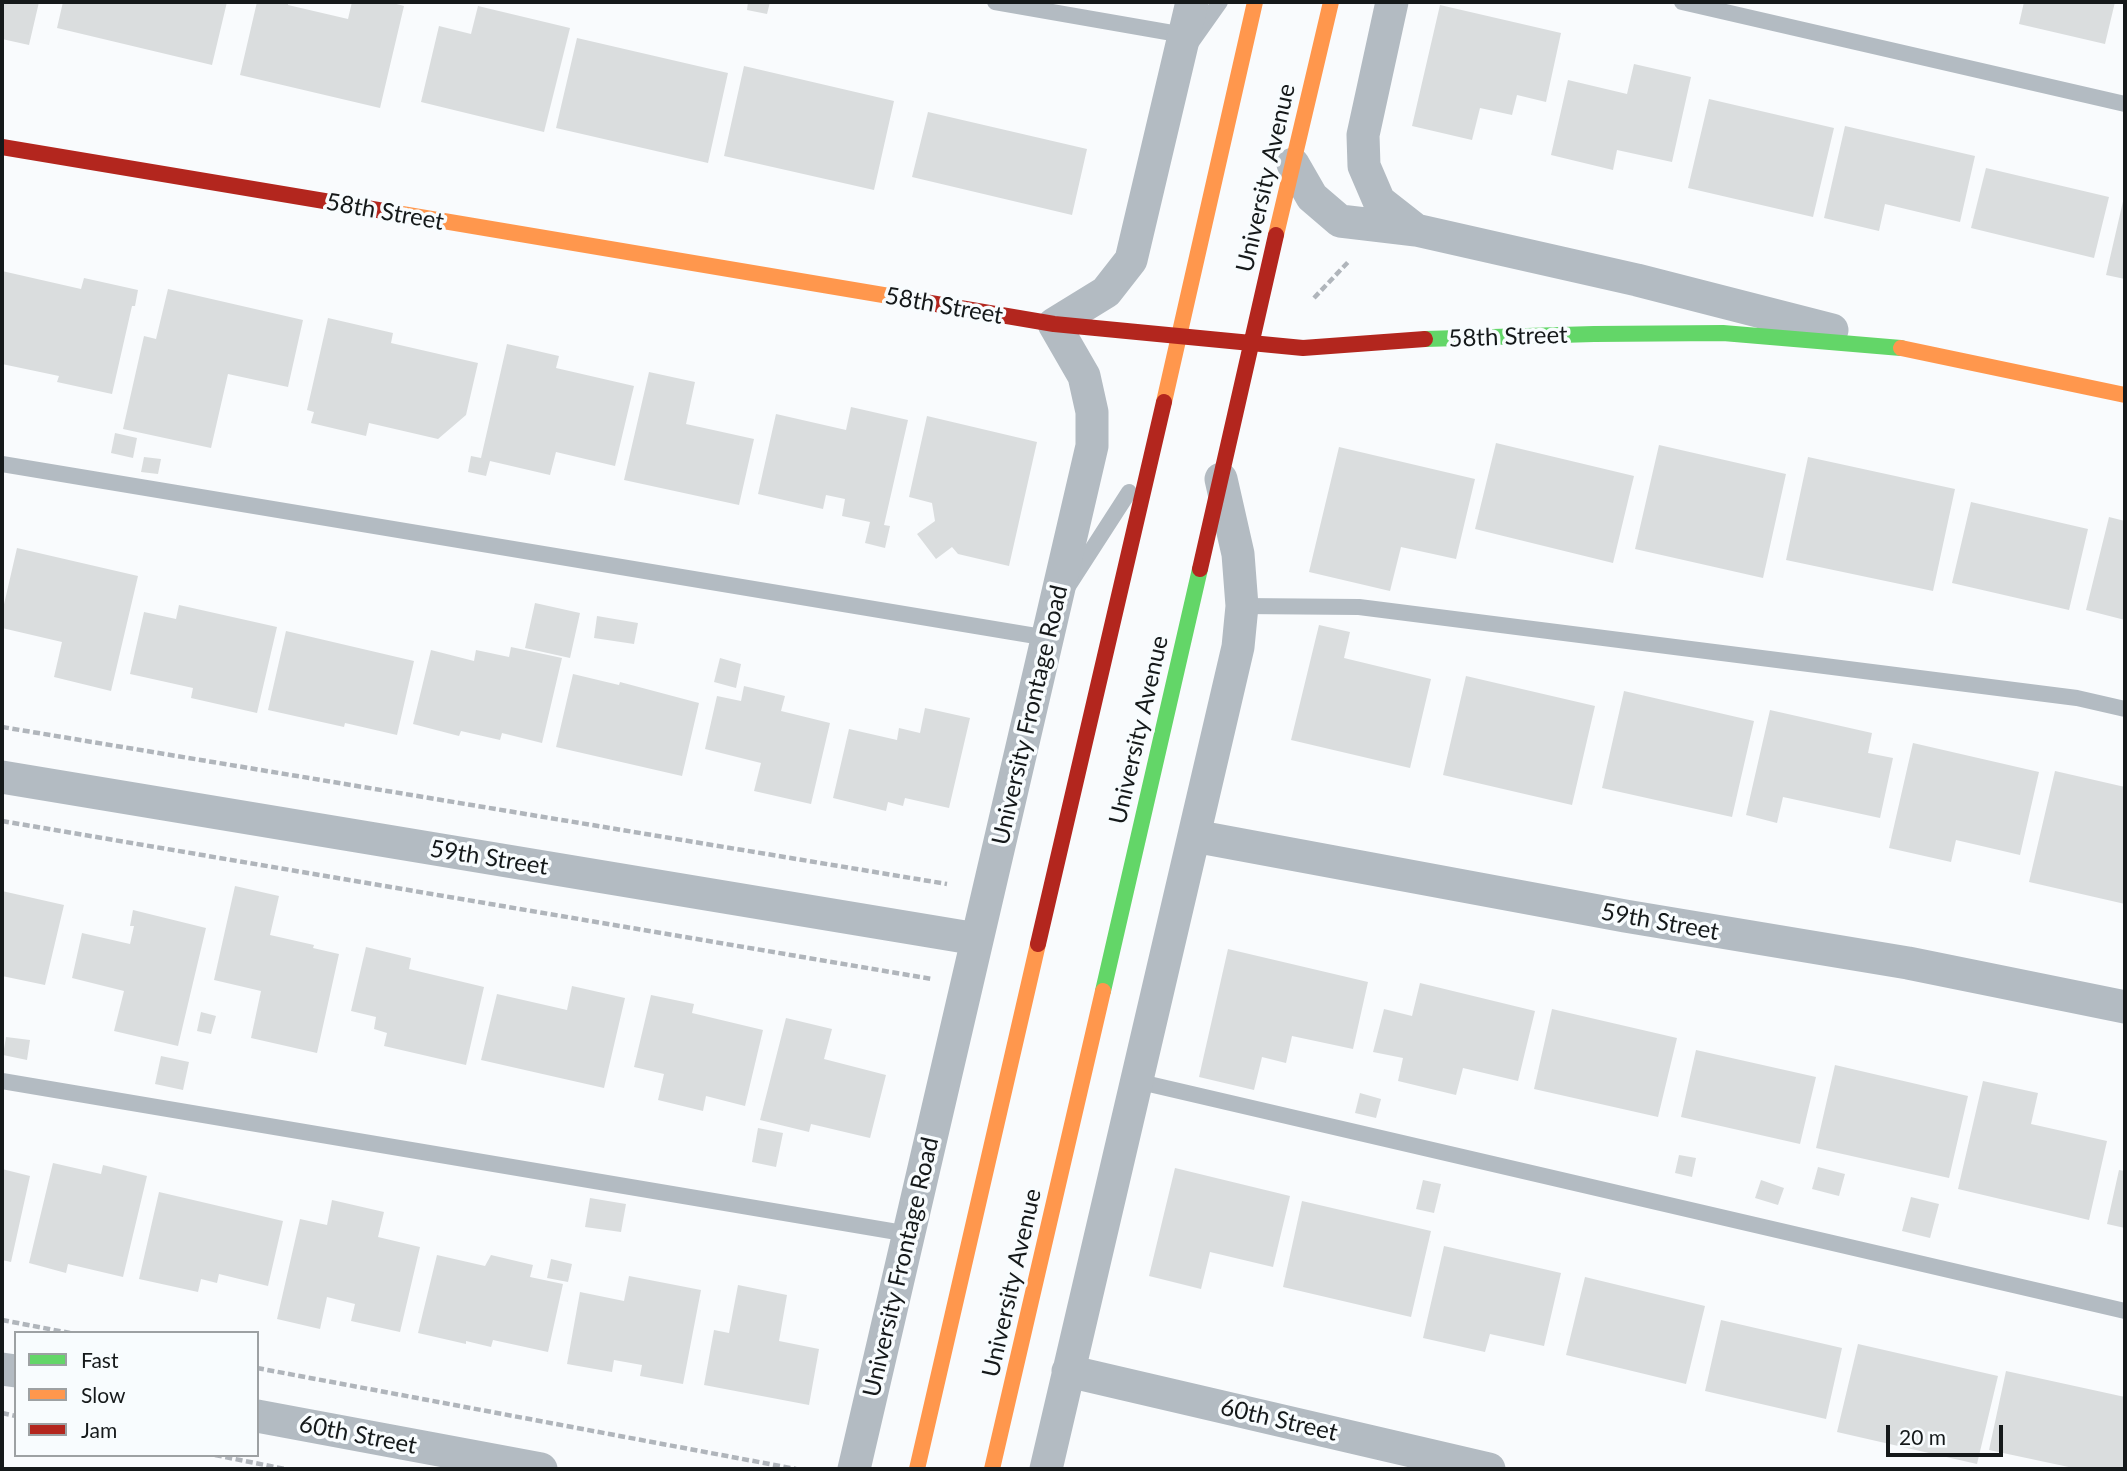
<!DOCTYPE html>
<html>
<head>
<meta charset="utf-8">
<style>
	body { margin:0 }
	#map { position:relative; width:2127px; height:1471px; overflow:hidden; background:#f9fbfd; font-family:Lato,sans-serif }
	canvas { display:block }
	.frame { position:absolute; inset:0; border:4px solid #15191a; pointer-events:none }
	.legend { position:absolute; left:14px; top:1331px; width:245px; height:126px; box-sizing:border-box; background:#f8fcfe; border:2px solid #9da1a3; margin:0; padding:9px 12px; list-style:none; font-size:21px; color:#15191a }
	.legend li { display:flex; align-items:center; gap:14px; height:35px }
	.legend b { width:35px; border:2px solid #9da1a3 }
	.scale { position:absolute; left:1886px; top:1425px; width:117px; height:32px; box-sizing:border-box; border:4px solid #15191a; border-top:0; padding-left:9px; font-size:21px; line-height:24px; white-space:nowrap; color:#15191a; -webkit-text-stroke:5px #f8fcfe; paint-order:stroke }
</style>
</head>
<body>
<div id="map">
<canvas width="2127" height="1471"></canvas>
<div class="frame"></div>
<ul class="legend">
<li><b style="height:9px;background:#63d668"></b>Fast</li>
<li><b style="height:9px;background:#ff974d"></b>Slow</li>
<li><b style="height:9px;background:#b3261e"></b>Jam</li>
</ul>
<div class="scale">20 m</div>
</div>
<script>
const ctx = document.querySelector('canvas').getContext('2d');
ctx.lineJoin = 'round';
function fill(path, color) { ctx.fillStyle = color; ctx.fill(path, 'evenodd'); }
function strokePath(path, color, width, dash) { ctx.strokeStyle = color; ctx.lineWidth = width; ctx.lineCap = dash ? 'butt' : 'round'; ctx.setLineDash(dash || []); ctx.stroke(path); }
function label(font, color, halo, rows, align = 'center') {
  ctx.font = font + ' Lato,sans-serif'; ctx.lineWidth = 7; ctx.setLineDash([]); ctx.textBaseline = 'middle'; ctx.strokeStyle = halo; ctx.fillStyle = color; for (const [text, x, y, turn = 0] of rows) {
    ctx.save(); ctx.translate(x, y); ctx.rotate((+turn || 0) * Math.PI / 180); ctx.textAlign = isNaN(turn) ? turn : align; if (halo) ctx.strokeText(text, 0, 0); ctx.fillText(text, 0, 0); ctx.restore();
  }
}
fill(new Path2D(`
	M2,2H39L29,45L2,39Z
	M63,2H227L212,65L57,28Z
	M257,2H288V5L348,19L352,2H389L404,6L380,108L240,75Z
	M748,2H770L767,14L747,10Z
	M2024,2H2115L2105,44L2019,24Z
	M1440,5L1561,33L1546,102L1517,95L1512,115L1480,108L1472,140L1412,126Z
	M478,6L570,28L544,132L421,102L439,26L471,34Z
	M577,38L728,73L708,163L556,128Z
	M1634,64L1691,77L1672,162L1617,150L1613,170L1551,155L1568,80L1627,94Z
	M744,66L894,101L874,190L724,156Z
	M1709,99L1834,128L1813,217L1688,188Z
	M928,112L1087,149L1072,215L912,177Z
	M1845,126L1975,156L1960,222L1885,204L1879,231L1824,218Z
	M1986,168L2109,197L2094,258L1971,228Z
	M2124,197H2125V279L2106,275Z
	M2,271L81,289L84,278L138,290L135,306H132L112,394L57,382L59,376L2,364Z
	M168,289L303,320L288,387L228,374L211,448L123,429L144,336L156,339Z
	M328,318L393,333L391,343L478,363L466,415L438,439L369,423L366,436L311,423L314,412L307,410Z
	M507,344L559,356L556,368L634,386L615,466L556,452L550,475L490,461L486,476L468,472L471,456L481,458Z
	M649,372L695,382L686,424L754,439L739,505L624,480Z
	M851,407L908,420L884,525L890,526L885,548L865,543L870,522L842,516L845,499L826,495L823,509L758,494L776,414L846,430Z
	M927,416L1037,442L1009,566L958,554L952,547L936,559L917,534L935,521L932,503L909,497Z
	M115,433L137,438L133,458L111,453Z
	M1496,443L1634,476L1613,563L1475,529Z
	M1659,445L1786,474L1763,578L1635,549Z
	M1339,447L1475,479L1456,559L1401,547L1390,591L1309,572Z
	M144,457L161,459L158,474L141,472Z
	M1808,457L1955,489L1933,591L1786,560Z
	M1971,502L2088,529L2069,610L1952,583Z
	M2109,517L2125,521V620L2086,610Z
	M17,548L138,576L111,691L54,677L62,642L2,628V613Z
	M535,603L580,613L570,658L525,648Z
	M179,605L277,627L257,713L191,698L193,688L130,674L144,612L176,619Z
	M597,616L638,623L634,644L594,638Z
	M1319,625L1350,632L1344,658L1431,679L1410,768L1291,740Z
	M286,631L414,661L397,735L345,723L344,727L268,710Z
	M511,647L562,658L542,743L502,733L500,740L461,731L459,736L413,724L431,650L474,661L476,650L509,657Z
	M720,658L741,664L736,688L714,682Z
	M573,674L619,685L620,682L699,703L682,776L556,747Z
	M1466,676L1595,706L1572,805L1443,775Z
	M744,686L785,696L781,711L830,723L811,804L754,791L761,763L705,749L717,696L741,701Z
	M1624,691L1754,721L1732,817L1602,788Z
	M925,708L970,718L949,808L905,798L903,806L888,802L886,811L833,798L849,729L897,740L899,728L920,733Z
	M1770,710L1872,733L1868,753L1893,758L1880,818L1783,797L1777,823L1746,815Z
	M1913,743L2039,772L2020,855L1956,840L1951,862L1889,848Z
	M2055,771L2125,787V904L2029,882Z
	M235,886L279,896L270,935L314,945L313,948L339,954L317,1053L251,1038L261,991L214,980Z
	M2,891L64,905L45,985L2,976Z
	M133,910L206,928L178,1046L114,1031L124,991L72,978L82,933L130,944L134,926H130Z
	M366,947L411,958L409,969L484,987L466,1065L384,1046L387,1033L374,1029L376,1017L351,1011Z
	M1228,949L1368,982L1353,1049L1292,1036L1286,1063L1262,1057L1254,1090L1199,1077Z
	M1420,983L1535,1011L1518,1081L1463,1068L1456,1095L1398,1081L1403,1058L1373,1052L1384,1009L1412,1016Z
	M572,986L625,998L604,1088L481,1060L497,994L567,1010Z
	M651,995L694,1004L692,1013L763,1030L745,1106L706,1096L703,1111L658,1100L664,1074L634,1067Z
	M1552,1009L1677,1038L1658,1117L1534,1089Z
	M201,1012L216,1016L211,1034L197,1031Z
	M786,1018L832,1029L824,1059L886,1075L870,1138L811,1124L809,1132L760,1120Z
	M6,1037L30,1040L27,1060L3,1055Z
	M1696,1050L1816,1077L1800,1144L1681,1117Z
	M161,1056L189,1062L183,1090L155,1084Z
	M1835,1065L1968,1096L1949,1178L1816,1148Z
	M1983,1081L2038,1093L2031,1124L2107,1141L2089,1220L1958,1189Z
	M1360,1093L1381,1099L1376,1118L1355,1113Z
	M758,1128L783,1133L776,1167L752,1162Z
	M1679,1155L1696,1158L1692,1177L1675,1173Z
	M53,1163L101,1174L103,1165L147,1176L123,1277L68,1264L66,1273L29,1263Z
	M1818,1167L1845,1174L1839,1196L1812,1189Z
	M1175,1168L1290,1196L1273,1267L1210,1252L1201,1289L1149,1276Z
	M2,1169L30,1176L11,1262L2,1260Z
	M2119,1170L2125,1171V1228L2107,1224Z
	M1423,1180L1441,1184L1434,1213L1416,1209Z
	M1761,1180L1784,1188L1778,1205L1755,1198Z
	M159,1192L283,1221L268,1286L219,1274L217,1283L201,1279L198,1292L139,1279Z
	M1911,1197L1939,1204L1930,1238L1902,1231Z
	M590,1198L626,1204L621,1232L585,1227Z
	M332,1200L384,1212L378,1237L420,1247L400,1332L351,1321L355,1304L327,1297L320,1329L277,1319L300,1219L327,1225Z
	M1302,1201L1431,1231L1411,1317L1283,1287Z
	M1444,1246L1561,1273L1544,1346L1490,1334L1485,1352L1423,1338Z
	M437,1255L485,1266L491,1255L533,1265L530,1277L563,1284L548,1352L493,1340L491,1347L466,1341V1344L418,1333Z
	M551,1259L572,1264L568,1282L547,1278Z
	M629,1276L701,1290L683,1384L640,1376L642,1365L614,1360L612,1372L567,1364L580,1292L624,1301Z
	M1585,1277L1705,1306L1686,1384L1566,1355Z
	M738,1285L787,1295L779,1341L819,1349L809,1405L704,1385L714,1330L729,1333Z
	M1721,1320L1842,1348L1826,1419L1705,1391Z
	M1858,1344L1998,1376L1977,1464L1837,1432Z
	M2006,1371L2125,1397V1469H2078L1989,1450Z`), '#daddde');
strokePath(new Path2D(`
	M1314,298L1350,260
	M2,727L947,884
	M2,821L932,979
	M2,1320L70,1333
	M257,1368L796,1469
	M2,1413L16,1416
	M215,1455L285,1469`), '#b0b5bb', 4.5, [7, 3.5]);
strokePath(new Path2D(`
	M995,2L1184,35
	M1682,2L2125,104
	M1191,43L1220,2
	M2,464L1048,638
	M1069,585L1129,492
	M1242,606L1359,607L2077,698L2125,709
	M2,1081L909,1234
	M1136,1081L2125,1311`), '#b3bbc2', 16);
strokePath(new Path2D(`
	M1392,2L1363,135L1364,166L1379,201L1416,230
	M1293,164L1312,197L1340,221L1416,230L1637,280L1832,330
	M2,777L977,939
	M1194,836L1625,916L1908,963L2125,1007
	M2,1369L16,1371
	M1068,1371L1489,1469
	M257,1416L541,1469
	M854,1469L1092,446V412L1084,376L1054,324L1106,292L1131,260L1192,2
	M1046,1469L1238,647L1242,606L1238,554L1221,479`), '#b3bbc2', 33);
strokePath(new Path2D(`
	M1425,339L1594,334L1723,333L1901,348
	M1103,991L1200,569`), '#63d668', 16);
strokePath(new Path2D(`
	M396,213L901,298
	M1276,235L1331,2
	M1901,348L2125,395
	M1164,402L1255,2
	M917,1469L1038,944
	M992,1469L1103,991`), '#ff974d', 16);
strokePath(new Path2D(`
	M2,147L396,213
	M901,298L1054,324L1303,348L1425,339
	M1200,569L1276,235
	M1038,944L1164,402`), '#b3261e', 16);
label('24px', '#15191a', '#f8fcfe', [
	["University Avenue",1266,178,-77],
	["58th Street",385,212,10],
	["58th Street",944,306,10],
	["58th Street",1508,337,-2],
	["University Frontage Road",1030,715,-77],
	["University Avenue",1139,730,-77],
	["59th Street",489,858,9],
	["59th Street",1660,922,10],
	["University Frontage Road",901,1267,-77],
	["University Avenue",1012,1283,-77],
	["60th Street",1279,1420,13],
	["60th Street",358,1435,11]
]);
</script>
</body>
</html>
